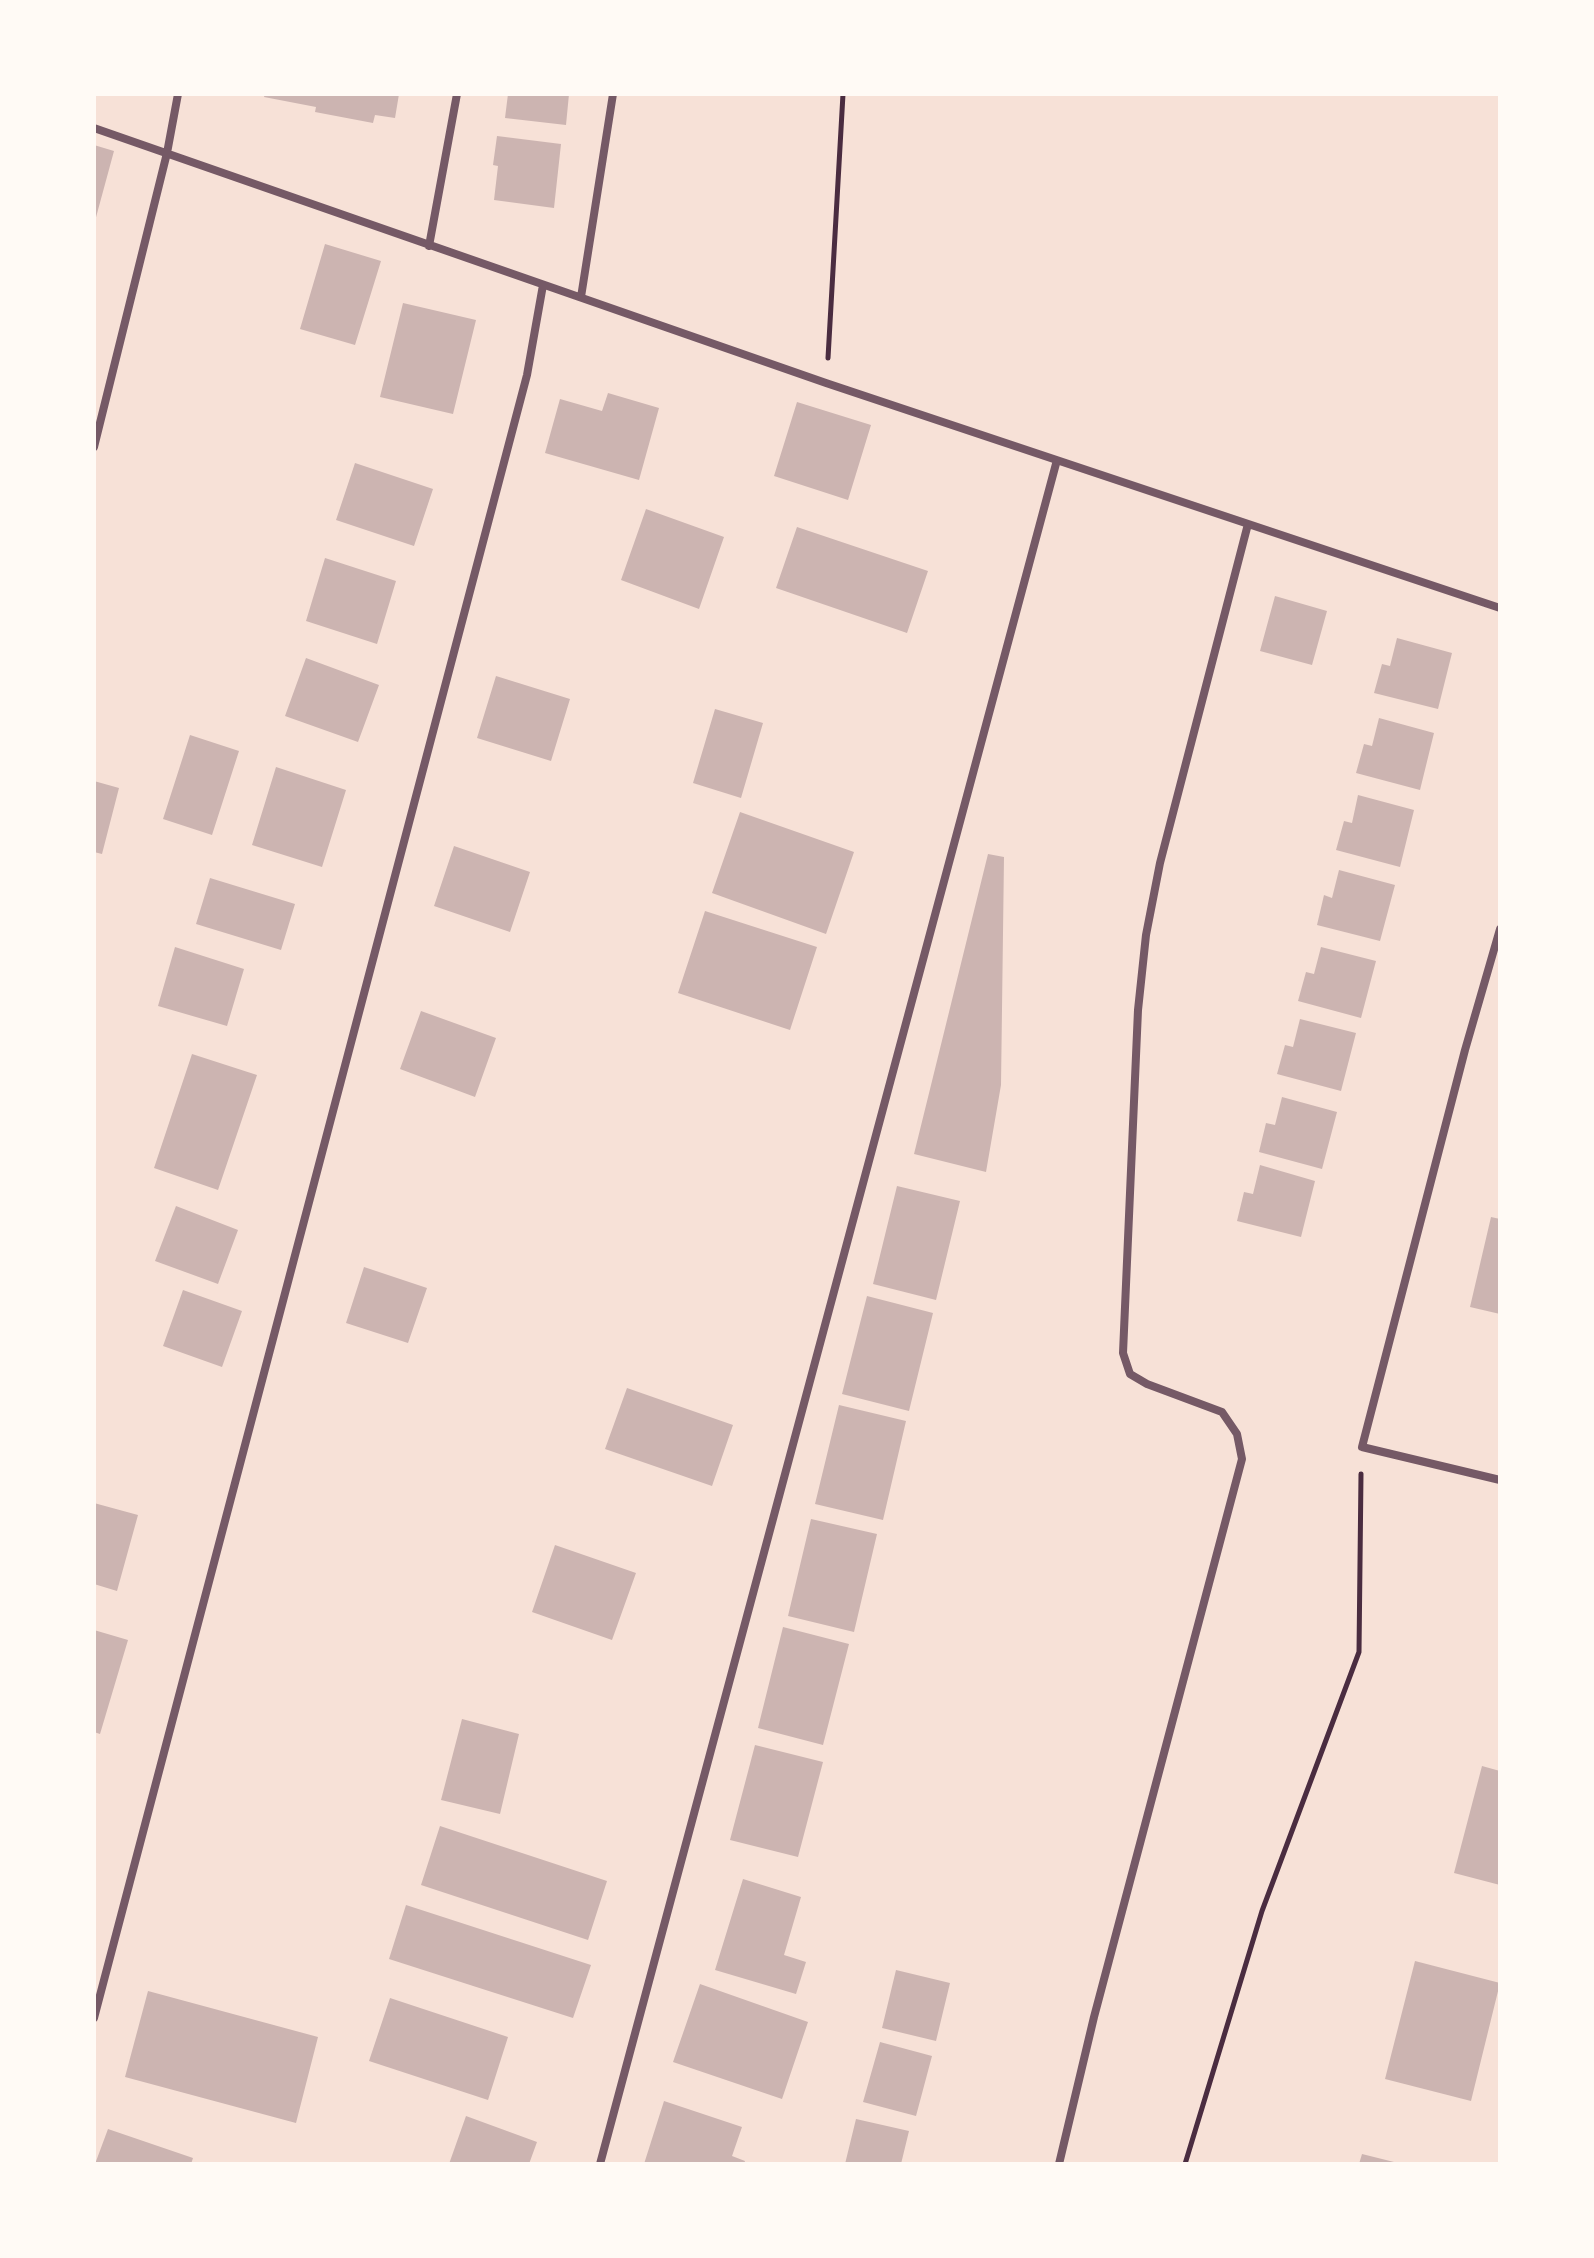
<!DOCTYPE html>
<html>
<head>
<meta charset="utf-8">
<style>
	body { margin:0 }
	#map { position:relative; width:1594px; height:2258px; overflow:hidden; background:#f7e1d7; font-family:"Noto Serif",serif }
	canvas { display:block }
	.frame { position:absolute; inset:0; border:96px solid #fffaf5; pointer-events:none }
</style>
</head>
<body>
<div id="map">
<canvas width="1594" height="2258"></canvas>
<div class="frame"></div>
</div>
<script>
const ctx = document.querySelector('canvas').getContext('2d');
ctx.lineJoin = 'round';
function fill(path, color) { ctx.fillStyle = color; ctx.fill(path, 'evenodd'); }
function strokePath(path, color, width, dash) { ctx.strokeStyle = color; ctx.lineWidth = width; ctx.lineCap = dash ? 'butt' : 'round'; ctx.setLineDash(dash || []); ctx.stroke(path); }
fill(new Path2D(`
	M265,94H399L395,118L375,115L373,123L315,112L316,107L264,97Z
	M508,94H569L566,125L505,118Z
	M497,136L561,144L554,208L494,200L498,166L493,165Z
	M94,145L114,151L95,221H94Z
	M325,244L381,261L355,345L300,329Z
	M403,303L476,320L453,414L380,397Z
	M608,393L659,408L639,480L545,453L560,399L602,411Z
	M797,402L871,425L848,500L774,476Z
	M355,463L433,489L414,546L336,520Z
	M646,509L724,537L699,609L621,580Z
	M797,527L928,571L907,633L776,588Z
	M325,558L396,581L377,644L306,621Z
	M1275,596L1327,611L1312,665L1260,651Z
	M1397,638L1452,653L1438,709L1374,693L1382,664L1390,666Z
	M306,658L379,685L358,742L285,716Z
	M496,676L570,699L551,761L477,738Z
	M715,709L763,723L741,798L693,783Z
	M1379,718L1434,733L1420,790L1356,773L1364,744L1372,746Z
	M190,735L239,751L212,835L163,819Z
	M276,767L346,790L322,867L252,845Z
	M94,781L119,788L102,854L94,852Z
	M1358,795L1414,810L1400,867L1336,850L1344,821L1352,823Z
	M740,812L854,852L826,934L712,893Z
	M454,846L530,872L510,932L434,906Z
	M988,854L1004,857L1001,1085L986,1172L914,1154Z
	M1339,870L1395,885L1380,941L1317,925L1324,895L1332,898Z
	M210,878L295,904L281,950L196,924Z
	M705,911L817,947L790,1030L678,993Z
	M175,947L244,969L227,1026L158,1006Z
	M1321,947L1376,961L1361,1018L1298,1001L1306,972L1314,974Z
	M421,1011L496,1038L475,1097L400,1069Z
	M1300,1019L1356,1033L1341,1091L1277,1074L1285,1045L1293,1047Z
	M192,1054L257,1075L218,1190L154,1168Z
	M1282,1097L1337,1112L1322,1169L1259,1152L1266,1123L1275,1125Z
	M1260,1165L1315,1181L1301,1237L1237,1221L1244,1192L1253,1194Z
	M897,1186L960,1201L936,1300L873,1284Z
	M176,1206L238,1230L218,1284L155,1261Z
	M1491,1217L1500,1219V1314L1470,1307Z
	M364,1267L427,1288L408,1343L346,1323Z
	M183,1290L242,1311L222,1367L163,1346Z
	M867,1296L933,1313L909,1411L842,1394Z
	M627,1388L733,1425L712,1486L605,1449Z
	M839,1405L906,1421L883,1520L815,1504Z
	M94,1503L138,1515L117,1591L94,1584Z
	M811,1519L877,1534L854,1632L788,1616Z
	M555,1545L636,1573L612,1640L532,1612Z
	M783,1627L849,1644L823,1745L758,1728Z
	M94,1630L128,1640L100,1734L94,1732Z
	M462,1719L519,1734L500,1814L441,1800Z
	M755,1745L823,1762L798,1857L730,1840Z
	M1482,1766L1500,1771V1885L1454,1873Z
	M440,1826L607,1881L588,1940L421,1885Z
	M743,1879L801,1897L784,1955L806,1962L796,1994L715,1970Z
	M406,1905L591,1965L573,2018L389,1959Z
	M1415,1961L1500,1983L1471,2101L1385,2079Z
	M896,1970L950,1983L936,2041L882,2028Z
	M700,1984L808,2022L782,2099L673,2062Z
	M148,1991L318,2037L296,2123L125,2077Z
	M390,1998L508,2037L488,2100L369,2061Z
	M880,2042L932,2056L916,2116L863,2102Z
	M664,2101L742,2127L732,2156L745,2161L744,2164H644Z
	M466,2116L537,2142L529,2164H449Z
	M856,2119L909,2131L901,2164H845Z
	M108,2129L193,2158L191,2164H95Z
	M1362,2154L1398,2163V2164H1359Z`), '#ccb4b1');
strokePath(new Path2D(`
	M828,358L843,94
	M1185,2164L1262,1911L1359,1652L1361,1474`), '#4a2c40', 5);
strokePath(new Path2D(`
	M94,128L826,383L1500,608
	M429,246L457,94
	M581,297L613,94
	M94,447L167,153L178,94
	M1500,929L1465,1050L1362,1447L1500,1480
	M94,2018L527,375L543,285
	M600,2164L1057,460
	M1059,2164L1094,2017L1242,1459L1237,1434L1222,1412L1147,1384L1130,1374L1123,1353L1138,1010L1146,935L1160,863L1248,524`), '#755966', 8);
</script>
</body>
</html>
